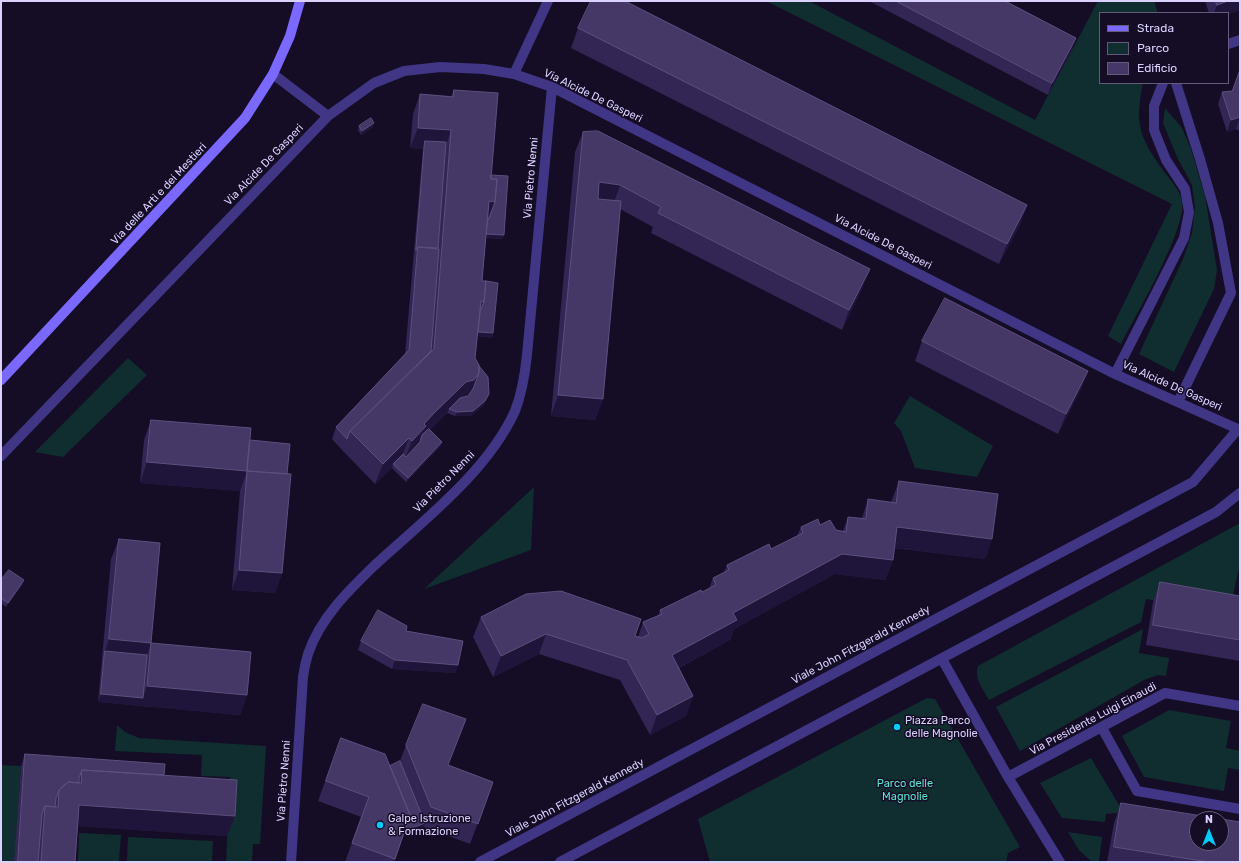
<!DOCTYPE html>
<html>
<head>
<meta charset="utf-8">
<style>
	body { margin:0 }
	#map { position:relative; width:1241px; height:863px; overflow:hidden; background:#140d25; font-family:Rubik,sans-serif }
	canvas { display:block }
	.frame { position:absolute; inset:0; border:2px solid #dbd1ff; pointer-events:none }
	.legend { position:absolute; left:1099px; top:12px; width:130px; height:72px; box-sizing:border-box; background:#140d25; border:1px solid #645b7c; margin:0; padding:5px 7px; list-style:none; font-size:12px; color:#dbd1ff }
	.legend li { display:flex; align-items:center; gap:8px; height:20px }
	.legend b { width:20px; border:1px solid #645b7c }
	.north { position:absolute; left:1189px; top:811px; width:40px; height:40px; box-sizing:border-box; background:#140d25; border:1px solid #645b7c; border-radius:50%; rotate:0deg; font-size:11px; font-weight:700; line-height:16px; text-align:center; color:#dbd1ff }
	.north::after { content:''; display:block; margin:auto; width:14px; height:18px; background:#00ccfc; clip-path:polygon(50% 0,100% 100%,50% 72%,0 100%) }
</style>
</head>
<body>
<div id="map">
<canvas width="1241" height="863"></canvas>
<div class="frame"></div>
<ul class="legend">
<li><b style="height:5px;background:#7a68ff"></b>Strada</li>
<li><b style="height:11px;background:#102e2f"></b>Parco</li>
<li><b style="height:11px;background:#453766"></b>Edificio</li>
</ul>
<div class="north">N</div>
</div>
<script>
const ctx = document.querySelector('canvas').getContext('2d');
ctx.lineJoin = 'round';
function fill(path, color) { ctx.fillStyle = color; ctx.fill(path, 'evenodd'); }
function strokePath(path, color, width, dash) { ctx.strokeStyle = color; ctx.lineWidth = width; ctx.lineCap = dash ? 'butt' : 'round'; ctx.setLineDash(dash || []); ctx.stroke(path); }
function label(font, color, halo, rows, align = 'center') {
  ctx.font = font + ' Rubik,sans-serif'; ctx.lineWidth = 3; ctx.setLineDash([]); ctx.textBaseline = 'middle'; ctx.strokeStyle = halo; ctx.fillStyle = color; for (const [text, x, y, turn = 0] of rows) {
    ctx.save(); ctx.translate(x, y); ctx.rotate((+turn || 0) * Math.PI / 180); ctx.textAlign = isNaN(turn) ? turn : align; if (halo) ctx.strokeText(text, 0, 0); ctx.fillText(text, 0, 0); ctx.restore();
  }
}
fill(new Path2D(`
	M766,1H809L1035,120L1098,1H1154L1158,13H1100V83H1143C1134,126 1140,138 1165,173C1172,182 1180,190 1182,202C1186,230 1136,315 1121,344L1108,336L1172,204Z
	M1165,108L1182,128L1191,149L1205,196L1217,270L1214,289L1174,372L1139,354L1183,259L1192,233L1195,207L1192,185L1178,159L1163,123Z
	M128,358L147,375L63,457L35,452Z
	M910,396L993,446L977,477L915,468L901,431L894,423Z
	M534,487L531,550L424,589Z
	M1240,523V564L1229,612L1146,599L1141,622L989,700C983,689 974,679 978,666Z
	M1143,629L1139,653L1169,658L1166,676L1158,675L1144,680L1020,751L996,707Z
	M927,698L935,699L1020,847L1008,853L1006,862H710L698,819Z
	M1169,710L1231,721L1226,748L1240,751V770L1228,768L1224,791L1144,777L1122,736Z
	M117,725L125,732L139,738L266,746L260,844H253L252,862H226L230,777L201,776L202,755L115,751Z
	M1091,758L1119,805L1128,812L1106,814L1105,822L1062,818L1040,783Z
	M1,765L21,766L15,862H1Z
	M1068,832L1102,837L1099,862H1092L1079,850Z
	M79,833L121,835L119,862H78Z
	M128,837L213,841L212,862H127Z`), '#102e2f');
strokePath(new Path2D(`
	M1228,44L1240,40
	M273,74L328,116
	M514,74L548,1
	M1176,83L1200,159L1218,223L1231,293L1178,402
	M1115,374L1184,238L1189,212L1185,189L1166,160L1154,130V106L1163,83
	M1,456L328,116L374,83L404,71L440,67L484,69L514,74L552,87L1115,374L1240,430
	M942,659L1008,777L1060,862
	M1102,728L1137,791L1240,809
	M1008,777L1165,693L1240,706
	M291,862L303,677C304,670 306,661 308,654C320,618 349,590 375,565C423,521 488,471 515,411C522,393 525,374 527,355L552,87
	M480,862L1193,482L1238,429
	M560,862L1216,512L1240,493`), '#413686', 10);
strokePath(new Path2D(`
	M1,380L245,118L273,74L290,36L300,1`), '#7a68ff', 10);
fill(new Path2D(`
	M869,1H1005L1076,38L1072,50L1048,95Z
	M1205,1H1240V10L1228,14V13H1209Z
	M578,28L1027,205L1020,225L999,264L571,48Z
	M1240,70V131L1236,129L1227,132L1218,104L1222,92L1232,91Z
	M454,90L491,175L504,235L502,239L486,238L482,281L493,333L492,338L477,336L475,358L484,405L471,416H455L447,413L430,430L442,442L441,446L406,482L392,468L375,484L343,451L332,439L336,427L405,354L423,149L410,148L413,114L420,94L451,96Z
	M359,126L373,127L361,135L358,130Z
	M583,132L862,289L842,330L651,233L653,227L620,209L603,399L595,420L551,416L575,152Z
	M922,341L1088,371L1080,391L1058,434L915,361Z
	M151,420L250,440L287,474L282,573L275,593L232,590L240,491L140,483L144,440Z
	M899,481L992,539L985,559L894,548L893,560L885,580L835,574L734,629L730,640L679,668L693,696L686,716L650,735L620,680L539,654L493,677L473,637L481,617L635,636L638,637L643,622L658,616L660,610L709,589L713,578L724,572L727,565L771,549L797,536L801,527L820,525L836,530L843,531L848,517L862,518L868,499L891,502Z
	M119,539L151,643L247,695L240,715L98,702L111,559Z
	M1,580L23,584L6,607L1,603Z
	M1160,582L1240,596V661L1146,645L1153,602Z
	M406,631L458,665L455,673L392,669L358,650L361,641Z
	M341,738L390,766L400,761L406,745L449,765L493,782L470,844L424,827L404,835L394,862H345L361,817L318,801Z
	M25,754L164,775L235,816L227,836L78,826L75,862H14L21,766Z
	M1121,803L1240,862H1107L1114,823Z`), '#332554');
fill(new Path2D(`
	M1228,1H1240V10L1228,14V13H1214L1217,5Z
	M1076,38L1072,50L1048,95L1052,83Z
	M1240,117L1236,129L1227,132L1231,120Z
	M374,123L373,127L361,135L362,131Z
	M418,128L451,130L444,151L425,141L423,149L410,148Z
	M599,182L620,185L613,205L592,202Z
	M489,201L495,202L488,222Z
	M1027,205L1020,225L999,264L1007,244Z
	M482,233L504,235L502,239L481,237Z
	M870,269L862,289L842,330L849,310Z
	M473,331L493,333L492,338L472,335Z
	M1088,371L1080,391L1058,434L1066,414Z
	M479,373L472,393L467,401L449,409L447,413L427,433L418,446L404,461L412,441L424,424L466,382Z
	M489,394L484,405L471,416H455L457,412Z
	M558,395L603,399L595,420L551,416Z
	M409,438L401,458L393,464L392,468L375,484L383,464Z
	M442,442L441,446L406,482L408,478Z
	M147,462L247,471L240,491L140,483Z
	M897,527L992,539L985,559L889,547Z
	M842,554L893,560L885,580L835,574L734,629L730,640L665,675L672,655L733,613Z
	M239,570L282,573L275,593L232,590Z
	M24,580L23,584L6,607L8,603Z
	M546,634L539,654L493,677L501,656Z
	M109,639L151,643L144,663L105,651Z
	M395,660L458,665L455,673L392,669Z
	M147,686L247,695L240,715L98,702L101,694L143,698Z
	M693,696L686,716L650,735L657,715Z
	M79,805L235,816L227,836L72,826Z
	M425,823L424,827L403,835L404,831Z`), '#1f1439');
const building = new Path2D(`
	M591,1H625L1027,205L1007,244L578,28Z
	M896,1H1005L1076,38L1052,83Z
	M1216,1H1228L1217,5Z
	M1240,70V117L1231,120L1222,92L1232,91Z
	M454,90L498,93L491,179H497L495,202L489,201L482,281H486L484,302L481,301L475,358L479,365V373L474,380L466,382L434,413L424,424L426,426L412,441L409,438L383,464L350,431L434,349L451,130L418,128L420,94L453,97Z
	M371,118L374,123L362,131L359,126Z
	M598,131L870,269L849,310L658,213L661,207L620,185L599,182L598,199L621,201L603,399L558,395L583,132Z
	M425,141L446,142L438,248L418,247L416,250Z
	M491,175L508,176L504,235L486,234L488,218H489L495,202L497,179H491Z
	M418,247L439,249L431,351L350,431L347,439L336,427L409,350Z
	M486,281L498,283L493,333L478,332L480,312L484,302Z
	M945,298L1088,371L1066,414L922,341Z
	M479,366L488,377L489,394L485,401L473,411L457,412L449,409L460,398L468,396L473,389L479,373Z
	M151,420L251,428L247,471L291,474L282,573L239,570L247,471L147,462Z
	M429,429L442,442L408,478L393,464L403,454L406,457L420,442L422,435Z
	M250,440L290,444L287,474L247,471Z
	M899,481L998,494L992,539L897,527L893,560L842,554L733,613L737,620L672,655L693,696L657,715L627,660L546,634L501,656L481,617L526,594L561,591L641,619L635,636L642,638L649,634L643,622L662,614L660,610L701,590L702,592L716,585L713,578L729,570L727,565L769,544L771,549L803,533L801,527L818,519L820,525L830,520L836,530L846,532L848,517L866,519L868,499L896,503Z
	M119,539L160,543L151,643L251,652L247,695L147,686L151,643L109,639Z
	M9,570L24,580L8,603L1,598V580Z
	M1160,582L1240,596V640L1153,625Z
	M378,610L407,626L406,631L463,641L458,665L395,660L361,641Z
	M105,651L147,655L143,698L101,694Z
	M423,704L466,719L448,765L493,782L478,824L431,807L406,745Z
	M341,738L385,754L410,815L395,859L352,843L369,797L326,781Z
	M25,754L165,764L164,775L82,770L79,778V783L68,782L59,790L56,798L55,807L45,806L42,814L38,862H18Z
	M400,761L425,823L405,831L410,815L390,766Z
	M82,770L237,780L235,816L79,805L75,862H41L45,806L58,807L59,790L68,782L81,783Z
	M1121,803L1221,819H1197V843H1221V819L1240,822V862H1208L1114,847Z`);
fill(building, '#453766');
strokePath(building, '#5c507e', 1);
for (const [x, y, r, color] of [
	[897,727,4,"#00ccfc"],
	[380,825,4,"#00ccfc"]
]) { const dot = new Path2D(); dot.arc(x, y, r, 0, 2 * Math.PI); ctx.fillStyle = color; ctx.fill(dot); strokePath(dot, '#140d25', 1.5); }
label('11px', '#dbd1ff', '#140d25', [
	["Via Alcide De Gasperi",593,96,26],
	["Via Alcide De Gasperi",264,165,-46],
	["Via Pietro Nenni",531,178,-85],
	["Via delle Arti e dei Mestieri",159,194,-47],
	["Via Alcide De Gasperi",883,242,27],
	["Via Alcide De Gasperi",1172,386,24],
	["Via Pietro Nenni",444,482,-45],
	["Viale John Fitzgerald Kennedy",861,645,-28],
	["Via Presidente Luigi Einaudi",1093,719,-28],
	["Via Pietro Nenni",284,781,-86],
	["Viale John Fitzgerald Kennedy",575,798,-28]
]);
label('11px', '#dbd1ff', '#140d25', [
	["Piazza Parco",905,721],
	["delle Magnolie",905,734],
	["Galpe Istruzione",388,819],
	["& Formazione",388,832]
], 'left');
label('11px', '#57e5cf', '#140d25', [
	["Parco delle",905,784],
	["Magnolie",905,797]
]);
</script>
</body>
</html>
